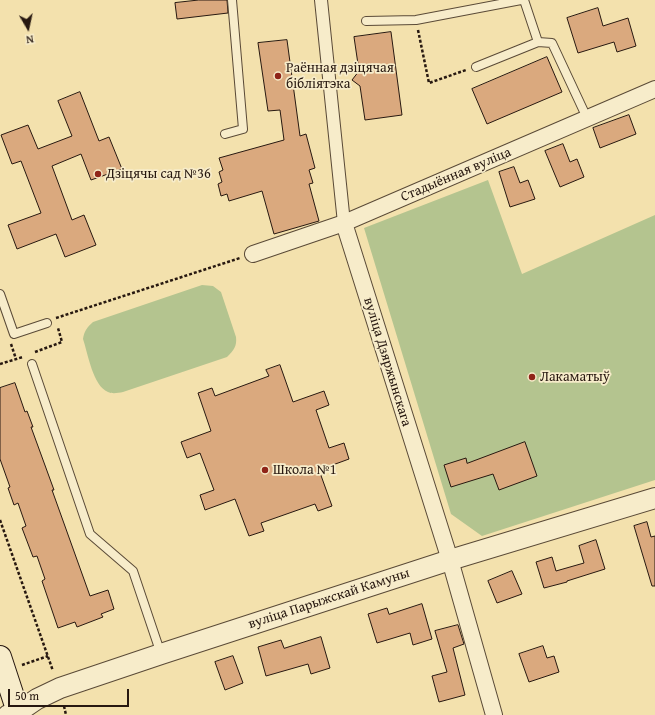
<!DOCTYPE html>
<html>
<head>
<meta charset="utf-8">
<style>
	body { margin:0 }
	#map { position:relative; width:655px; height:715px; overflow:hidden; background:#f3e1ad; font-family:"Gentium Book Plus",serif }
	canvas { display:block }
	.north { position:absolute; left:8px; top:8px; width:40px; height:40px; -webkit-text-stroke:3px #f7ecca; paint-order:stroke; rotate:171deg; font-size:11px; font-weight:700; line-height:16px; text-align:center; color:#271810 }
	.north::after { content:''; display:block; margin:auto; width:14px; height:18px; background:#271810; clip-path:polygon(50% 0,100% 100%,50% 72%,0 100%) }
	.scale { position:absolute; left:8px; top:689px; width:121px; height:18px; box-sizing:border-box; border:2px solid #271810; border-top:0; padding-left:5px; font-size:12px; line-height:14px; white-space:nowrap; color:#271810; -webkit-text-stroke:3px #f7ecca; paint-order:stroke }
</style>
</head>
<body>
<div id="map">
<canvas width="655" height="715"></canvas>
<div class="north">N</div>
<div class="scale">50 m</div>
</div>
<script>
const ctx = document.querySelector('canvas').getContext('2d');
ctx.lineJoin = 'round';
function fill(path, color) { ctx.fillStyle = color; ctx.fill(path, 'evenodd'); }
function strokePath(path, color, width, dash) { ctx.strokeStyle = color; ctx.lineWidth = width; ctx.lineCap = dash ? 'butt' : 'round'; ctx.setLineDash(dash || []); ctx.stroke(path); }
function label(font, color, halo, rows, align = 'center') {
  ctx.font = font + ' "Gentium Book Plus",serif'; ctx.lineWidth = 3.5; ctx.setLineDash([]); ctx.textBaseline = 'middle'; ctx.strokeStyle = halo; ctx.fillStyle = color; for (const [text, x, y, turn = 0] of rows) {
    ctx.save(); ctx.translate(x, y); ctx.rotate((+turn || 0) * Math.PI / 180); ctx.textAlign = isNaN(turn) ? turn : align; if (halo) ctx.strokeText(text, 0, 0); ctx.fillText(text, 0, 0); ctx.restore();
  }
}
fill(new Path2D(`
	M488,180L522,274L655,215V480L482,536L451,514L364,228Z
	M202,285L213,286L221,292L236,337C237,346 234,350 227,357L123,392C118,393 112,394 108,392C93,386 88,354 83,339C84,332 87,327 93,322Z`), '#b4c48f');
const building = new Path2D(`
	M199,0H227L228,13L177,19L175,3Z
	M598,8L603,26L628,18L636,46L617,52L614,42L578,53L567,18Z
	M391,32L402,115L365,120L360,86L352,80L359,71L354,37Z
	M287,40L300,136L306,134L315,168L309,170L313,183L309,184L319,221L274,234L262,191L229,201L227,194L221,196L218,184L222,182L219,172L223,170L219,158L284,140L280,110L268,111L258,43Z
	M547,57L562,92L487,124L472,89Z
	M80,92L99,141L109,137L122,169L91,180L81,154L52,166L72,220L84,215L96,245L65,257L56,234L17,249L8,225L41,213L21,161L12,164L1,135L28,125L38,149L72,136L58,101Z
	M629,115L636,134L600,148L593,128Z
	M563,144L570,162L577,159L584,177L560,187L545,151Z
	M514,167L520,183L528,180L535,199L510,207L499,172Z
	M280,365L293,402L324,391L329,405L316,410L329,448L344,443L349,459L319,470L332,506L318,511L315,504L261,523L264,531L249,536L235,499L205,510L200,495L214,490L200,453L187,458L181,442L211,431L198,393L212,388L215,396L269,376L266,370Z
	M15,383L25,412L27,411L33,427H31L54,490H52L90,596L108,590L114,609L101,614L103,617L77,627L75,622L58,628L42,581L45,579L37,556L33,557L22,528L26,526L18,503L14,505L8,488L10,487L0,459V388Z
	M525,442L537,476L499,490L493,474L451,487L444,465L466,458L467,463Z
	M647,522L651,537L655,536V586H652L634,526Z
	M596,540L605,569L567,581V582L544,588L536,562L552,557L556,571L584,563L579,546Z
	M512,571L522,594L497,603L488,581Z
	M422,604L432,639L413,645L410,633L377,643L368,614L387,608L389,614Z
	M458,625L464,644L453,648L465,695L439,702L432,676L447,672L435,631Z
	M321,637L330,668L311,674L308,664L266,676L258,647L281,640L284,648Z
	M543,646L547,658L554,656L559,672L529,682L519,654Z
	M233,656L243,683L225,690L215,662Z`);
fill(building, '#daa97e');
strokePath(building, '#271810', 1);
const service = new Path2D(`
	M524,0L538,42
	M366,21L416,20L521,0
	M476,67L538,42L552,43L587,118
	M225,134L243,129L232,0
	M0,294L14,334L47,323
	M32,364L90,534L133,571L161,654`);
const pedestrian = new Path2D(`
	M321,0L344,223`);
const minor = new Path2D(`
	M344,223L450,560L494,715
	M253,254L344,223L655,89`);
const tertiary = new Path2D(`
	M8,715L18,712L37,699L60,688L161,654L450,560L655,498`);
const secondary = new Path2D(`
	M0,657L19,715`);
strokePath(service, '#5a4a37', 10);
strokePath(pedestrian, '#5a4a37', 14);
strokePath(minor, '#5a4a37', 18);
strokePath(tertiary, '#5a4a37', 22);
strokePath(secondary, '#271810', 24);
strokePath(new Path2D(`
	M418,30L429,83L466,70
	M56,318L240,258
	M11,344L16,359
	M35,352L62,342L58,328
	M0,364L23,357
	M0,520L53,671
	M22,665L48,656
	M64,706L66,715`), '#271810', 2.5, [3, 2]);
strokePath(service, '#f7ecca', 8);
strokePath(pedestrian, '#f7ecca', 12);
strokePath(minor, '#f7ecca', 16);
strokePath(tertiary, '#f7ecca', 20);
strokePath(secondary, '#f7ecca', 22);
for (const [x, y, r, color] of [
	[278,76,4,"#8f2418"],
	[98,174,4,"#8f2418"],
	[532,377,4,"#8f2418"],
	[265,470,4,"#8f2418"]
]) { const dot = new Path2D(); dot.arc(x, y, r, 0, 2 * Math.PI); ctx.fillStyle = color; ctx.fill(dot); strokePath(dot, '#f7ecca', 1.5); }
label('14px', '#271810', '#f7ecca', [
	["Раённая дзіцячая",286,68],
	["бібліятэка",286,84],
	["Дзіцячы сад №36",106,174],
	["Лакаматыў",540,377],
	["Школа №1",273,470]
], 'left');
label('14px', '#271810', '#f7ecca', [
	["Стадыённая вуліца",456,175,-23],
	["вуліца Дзяржынскага",387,362,73],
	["вуліца Парыжскай Камуны",329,599,-18]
]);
</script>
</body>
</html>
